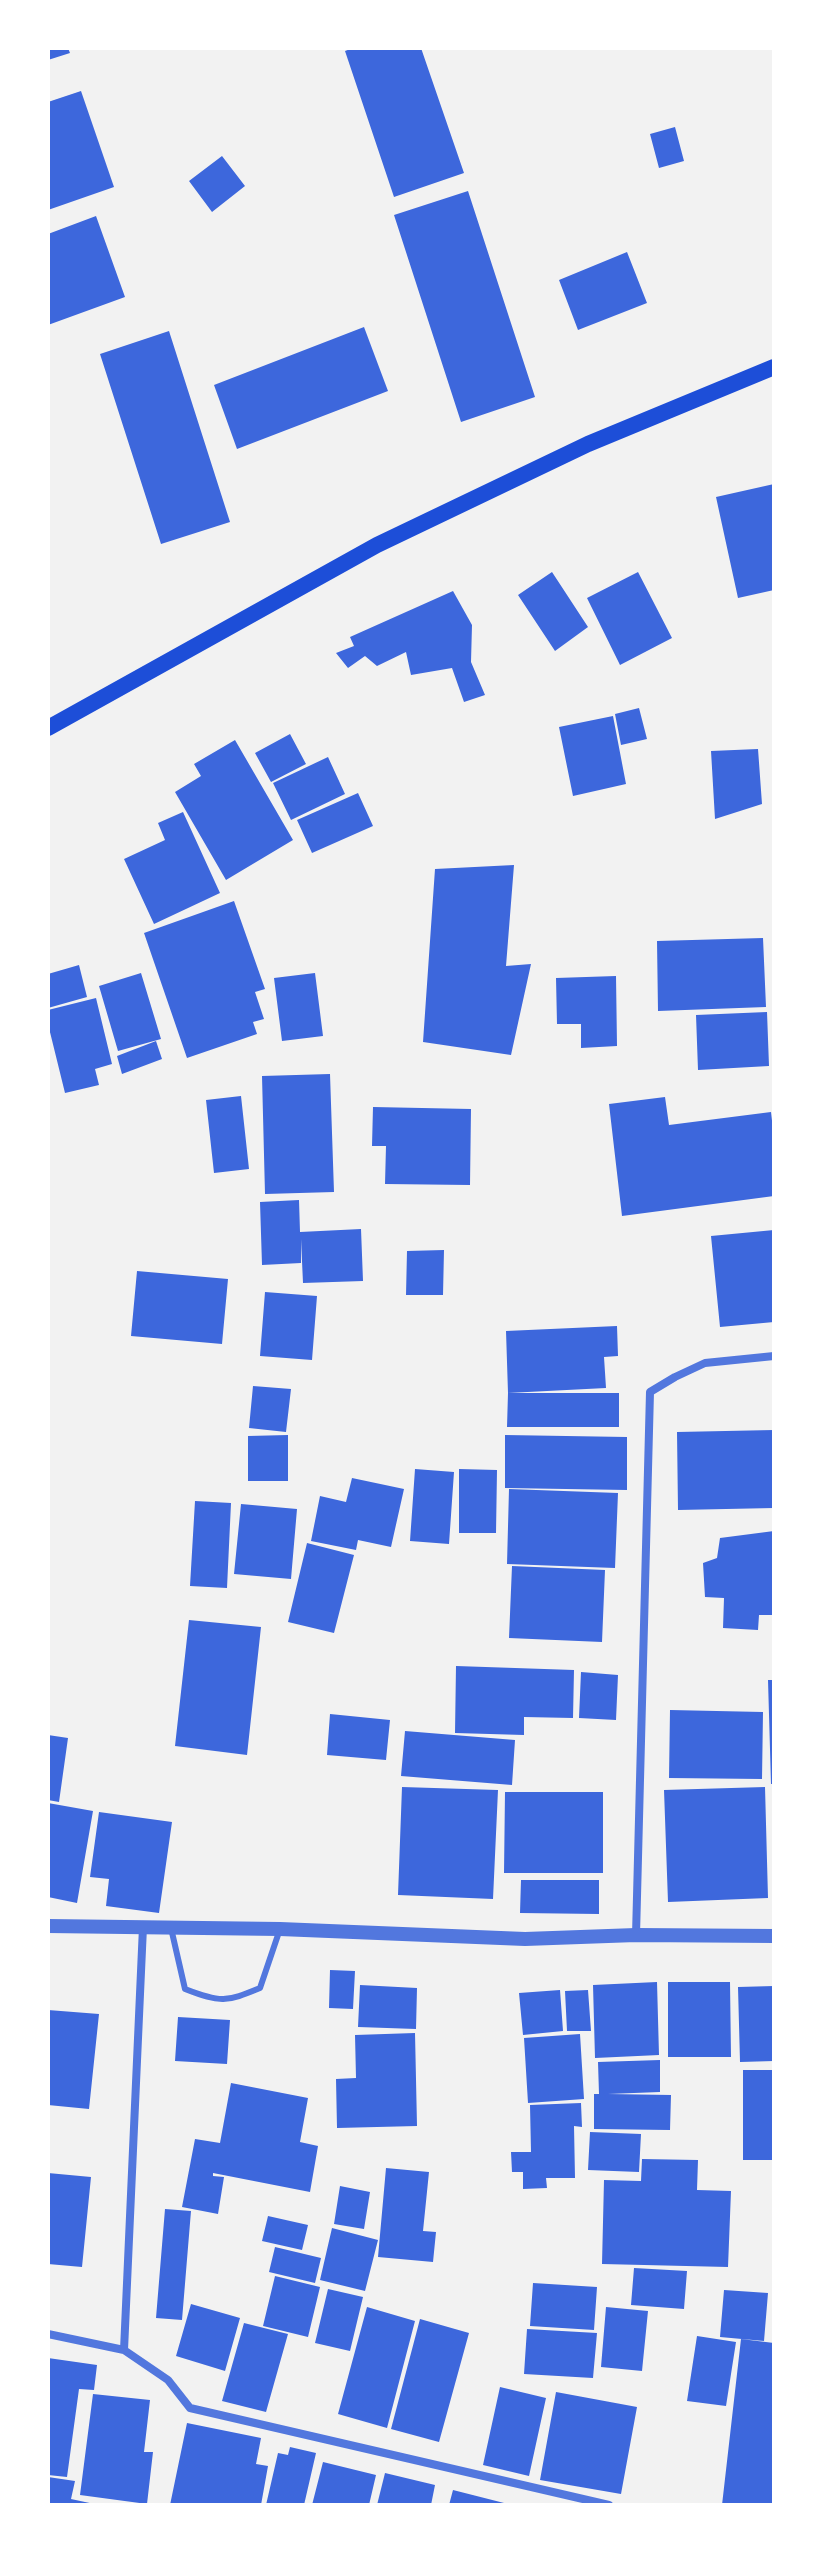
<!DOCTYPE html>
<html>
<head>
<meta charset="utf-8">
<style>
	body { margin:0 }
	#map { position:relative; width:822px; height:2553px; overflow:hidden; background:#f2f2f2; font-family:Rubik,sans-serif }
	canvas { display:block }
	.frame { position:absolute; inset:0; border:50px solid #fff; pointer-events:none }
</style>
</head>
<body>
<div id="map">
<canvas width="822" height="2553"></canvas>
<div class="frame"></div>
</div>
<script>
const ctx = document.querySelector('canvas').getContext('2d');
ctx.lineJoin = 'round';
function fill(path, color) { ctx.fillStyle = color; ctx.fill(path, 'evenodd'); }
function strokePath(path, color, width, dash) { ctx.strokeStyle = color; ctx.lineWidth = width; ctx.lineCap = dash ? 'butt' : 'round'; ctx.setLineDash(dash || []); ctx.stroke(path); }
fill(new Path2D(`
	M48,48H68L70,53L48,60Z
	M353,48H421L464,173L394,197L345,51Z
	M81,91L114,187L48,210V102Z
	M675,127L684,161L659,168L650,134Z
	M222,156L245,186L212,212L189,181Z
	M468,191L535,397L461,422L394,215Z
	M96,216L125,297L48,325V234Z
	M627,252L647,303L578,330L559,280Z
	M364,327L388,391L237,449L214,385Z
	M169,331L230,522L161,544L100,354Z
	M774,484V590L738,598L716,497Z
	M552,572L588,627L555,651L518,595Z
	M638,572L672,638L620,665L587,598Z
	M453,591L472,625L471,662L485,695L464,702L452,668L411,675L406,652L377,666L365,656L348,668L336,653L354,646L350,637Z
	M639,708L647,739L621,745L615,714Z
	M613,716L626,784L573,796L559,727Z
	M290,734L306,764L271,782L255,753Z
	M235,740L293,840L226,880L175,792L201,776L194,764Z
	M758,749L762,804L715,819L711,751Z
	M328,757L345,794L291,820L273,783Z
	M358,793L373,826L312,853L297,820Z
	M183,812L220,893L154,924L124,859L165,840L158,823Z
	M514,865L506,966L531,964L511,1055L423,1042L435,869Z
	M234,901L265,989L255,992L264,1019L253,1022L257,1034L187,1058L144,933Z
	M763,938L766,1007L658,1011L657,941Z
	M79,965L87,997L48,1008V974Z
	M141,973L161,1039L118,1051L99,986Z
	M315,973L323,1036L282,1041L274,978Z
	M616,976L617,1046L581,1048V1024H557L556,978Z
	M96,998L112,1064L95,1069L99,1085L65,1093L48,1024V1010Z
	M767,1012L769,1066L698,1070L696,1015Z
	M156,1041L162,1059L122,1074L117,1056Z
	M330,1074L334,1192L265,1194L262,1076Z
	M241,1096L249,1169L214,1173L206,1100Z
	M665,1097L669,1125L771,1112L774,1138V1196L622,1216L609,1104Z
	M373,1107L471,1109L470,1185L385,1184L386,1146H372Z
	M299,1200L300,1232L361,1229L363,1281L303,1283L301,1239V1263L262,1265L260,1202Z
	M774,1230V1322L720,1327L711,1236Z
	M444,1250L443,1295H406L407,1251Z
	M137,1271L228,1279L222,1344L131,1336Z
	M265,1292L317,1296L312,1360L260,1356Z
	M617,1326L618,1356L604,1357L606,1388L508,1393L506,1331Z
	M253,1386L291,1389L286,1432L249,1428Z
	M508,1393H619V1427H507Z
	M774,1430V1508L678,1510L677,1432Z
	M288,1435V1481H248V1436Z
	M505,1435L627,1437V1490L505,1488Z
	M415,1469L454,1472L449,1544L410,1541Z
	M459,1469L497,1470L496,1533H459Z
	M352,1478L404,1489L391,1547L358,1540L356,1550L311,1541L320,1496L346,1502Z
	M509,1489L618,1493L615,1568L507,1564Z
	M195,1501L231,1503L227,1588L190,1586Z
	M241,1504L297,1509L291,1579L234,1574Z
	M774,1531V1615H759L758,1630L723,1628L724,1598L705,1597L703,1563L717,1558L720,1538Z
	M307,1543L354,1555L334,1633L288,1622Z
	M512,1566L605,1570L602,1642L509,1638Z
	M189,1620L261,1627L247,1755L175,1746Z
	M456,1666L574,1670L573,1718L524,1717V1735L455,1733Z
	M581,1672L618,1675L616,1720L579,1718Z
	M768,1680H774V1784H771Z
	M670,1710L763,1712L762,1779L669,1778Z
	M330,1714L390,1720L386,1760L327,1755Z
	M405,1731L515,1740L512,1785L401,1776Z
	M48,1735L68,1738L59,1802L48,1800Z
	M402,1787L498,1790L493,1899L398,1895Z
	M765,1787L768,1898L668,1902L664,1790Z
	M505,1792H603V1873H504Z
	M48,1803L93,1811L77,1903L48,1897Z
	M99,1812L172,1822L159,1913L106,1906L109,1879L90,1877Z
	M521,1880H599V1914L520,1913Z
	M330,1970L355,1971L353,2009L329,2008Z
	M657,1982L659,2055L595,2058L593,1985Z
	M668,1982H730L731,2057H668Z
	M360,1985L417,1988L416,2029L358,2027Z
	M774,1986V2061L740,2062L738,1987Z
	M560,1990L563,2031L523,2035L519,1993Z
	M588,1990L591,2031H567L565,1991Z
	M48,2010L99,2014L89,2109L48,2105Z
	M178,2017L230,2020L227,2064L175,2061Z
	M415,2033L417,2126L337,2128L336,2079L356,2078L355,2035Z
	M580,2034L584,2099L528,2103L524,2038Z
	M660,2060V2092L608,2094L671,2095L670,2130L594,2129V2094H599L598,2062Z
	M743,2070H774V2160H743Z
	M231,2083L308,2098L300,2142L318,2146L310,2192L213,2173V2176L224,2177L218,2214L182,2207L195,2139L220,2143Z
	M581,2103L582,2127L574,2126L575,2178H546L547,2188L523,2189V2172H512L511,2152H531L530,2105Z
	M590,2132L641,2134L639,2172L588,2170Z
	M642,2159L698,2160L697,2190L731,2191L728,2267L602,2264L604,2180L641,2181Z
	M386,2168L429,2172L423,2231L436,2232L433,2262L378,2257Z
	M48,2173L91,2177L82,2267L48,2264Z
	M340,2186L370,2192L364,2229L334,2224Z
	M165,2209L191,2211L182,2320L156,2318Z
	M268,2216L308,2225L302,2250L262,2241Z
	M332,2228L378,2240L365,2291L320,2280Z
	M275,2247L321,2258L315,2283L269,2272Z
	M634,2268L687,2271L684,2309L631,2305Z
	M275,2276L320,2287L308,2337L263,2326Z
	M533,2283L597,2287L594,2330L530,2326Z
	M328,2289L363,2297L350,2351L315,2343Z
	M724,2290L768,2293L764,2341L720,2337Z
	M191,2304L240,2318L225,2371L176,2356Z
	M367,2307L415,2321L387,2428L338,2414Z
	M606,2307L648,2311L642,2371L601,2367Z
	M420,2319L469,2333L439,2442L391,2429Z
	M244,2323L288,2334L266,2412L222,2401Z
	M527,2329L597,2333L593,2378L524,2374Z
	M697,2336L736,2342L726,2406L687,2401Z
	M741,2339L774,2343V2505H722Z
	M48,2358L97,2365L94,2390L79,2389L67,2477L48,2475Z
	M500,2387L546,2398L529,2476L483,2465Z
	M556,2392L637,2407L621,2494L540,2480Z
	M93,2394L150,2400L144,2452H153L147,2504L80,2495Z
	M187,2423L261,2438L256,2464L268,2466L261,2505H170Z
	M290,2447L316,2453L304,2505H266L278,2453L288,2455Z
	M323,2462L376,2475L369,2505H312Z
	M385,2473L435,2485L431,2505H377Z
	M48,2477L75,2481L71,2499L99,2505H48Z
	M453,2490L508,2504V2505H449Z`), '#3d67dc');
strokePath(new Path2D(`
	M171,1928L185,1989C221,2003 226,2002 260,1988L280,1929`), '#5277de', 6);
strokePath(new Path2D(`
	M636,1935L650,1392L675,1377L705,1363L774,1356
	M48,2334L124,2350L168,2380L190,2408L609,2505
	M124,2350L143,1927`), '#5277de', 8);
strokePath(new Path2D(`
	M48,1926L280,1929L525,1939L636,1935L774,1936`), '#5277de', 14);
strokePath(new Path2D(`
	M48,728L377,545L588,444L774,367`), '#1d4ed8', 16);
</script>
</body>
</html>
